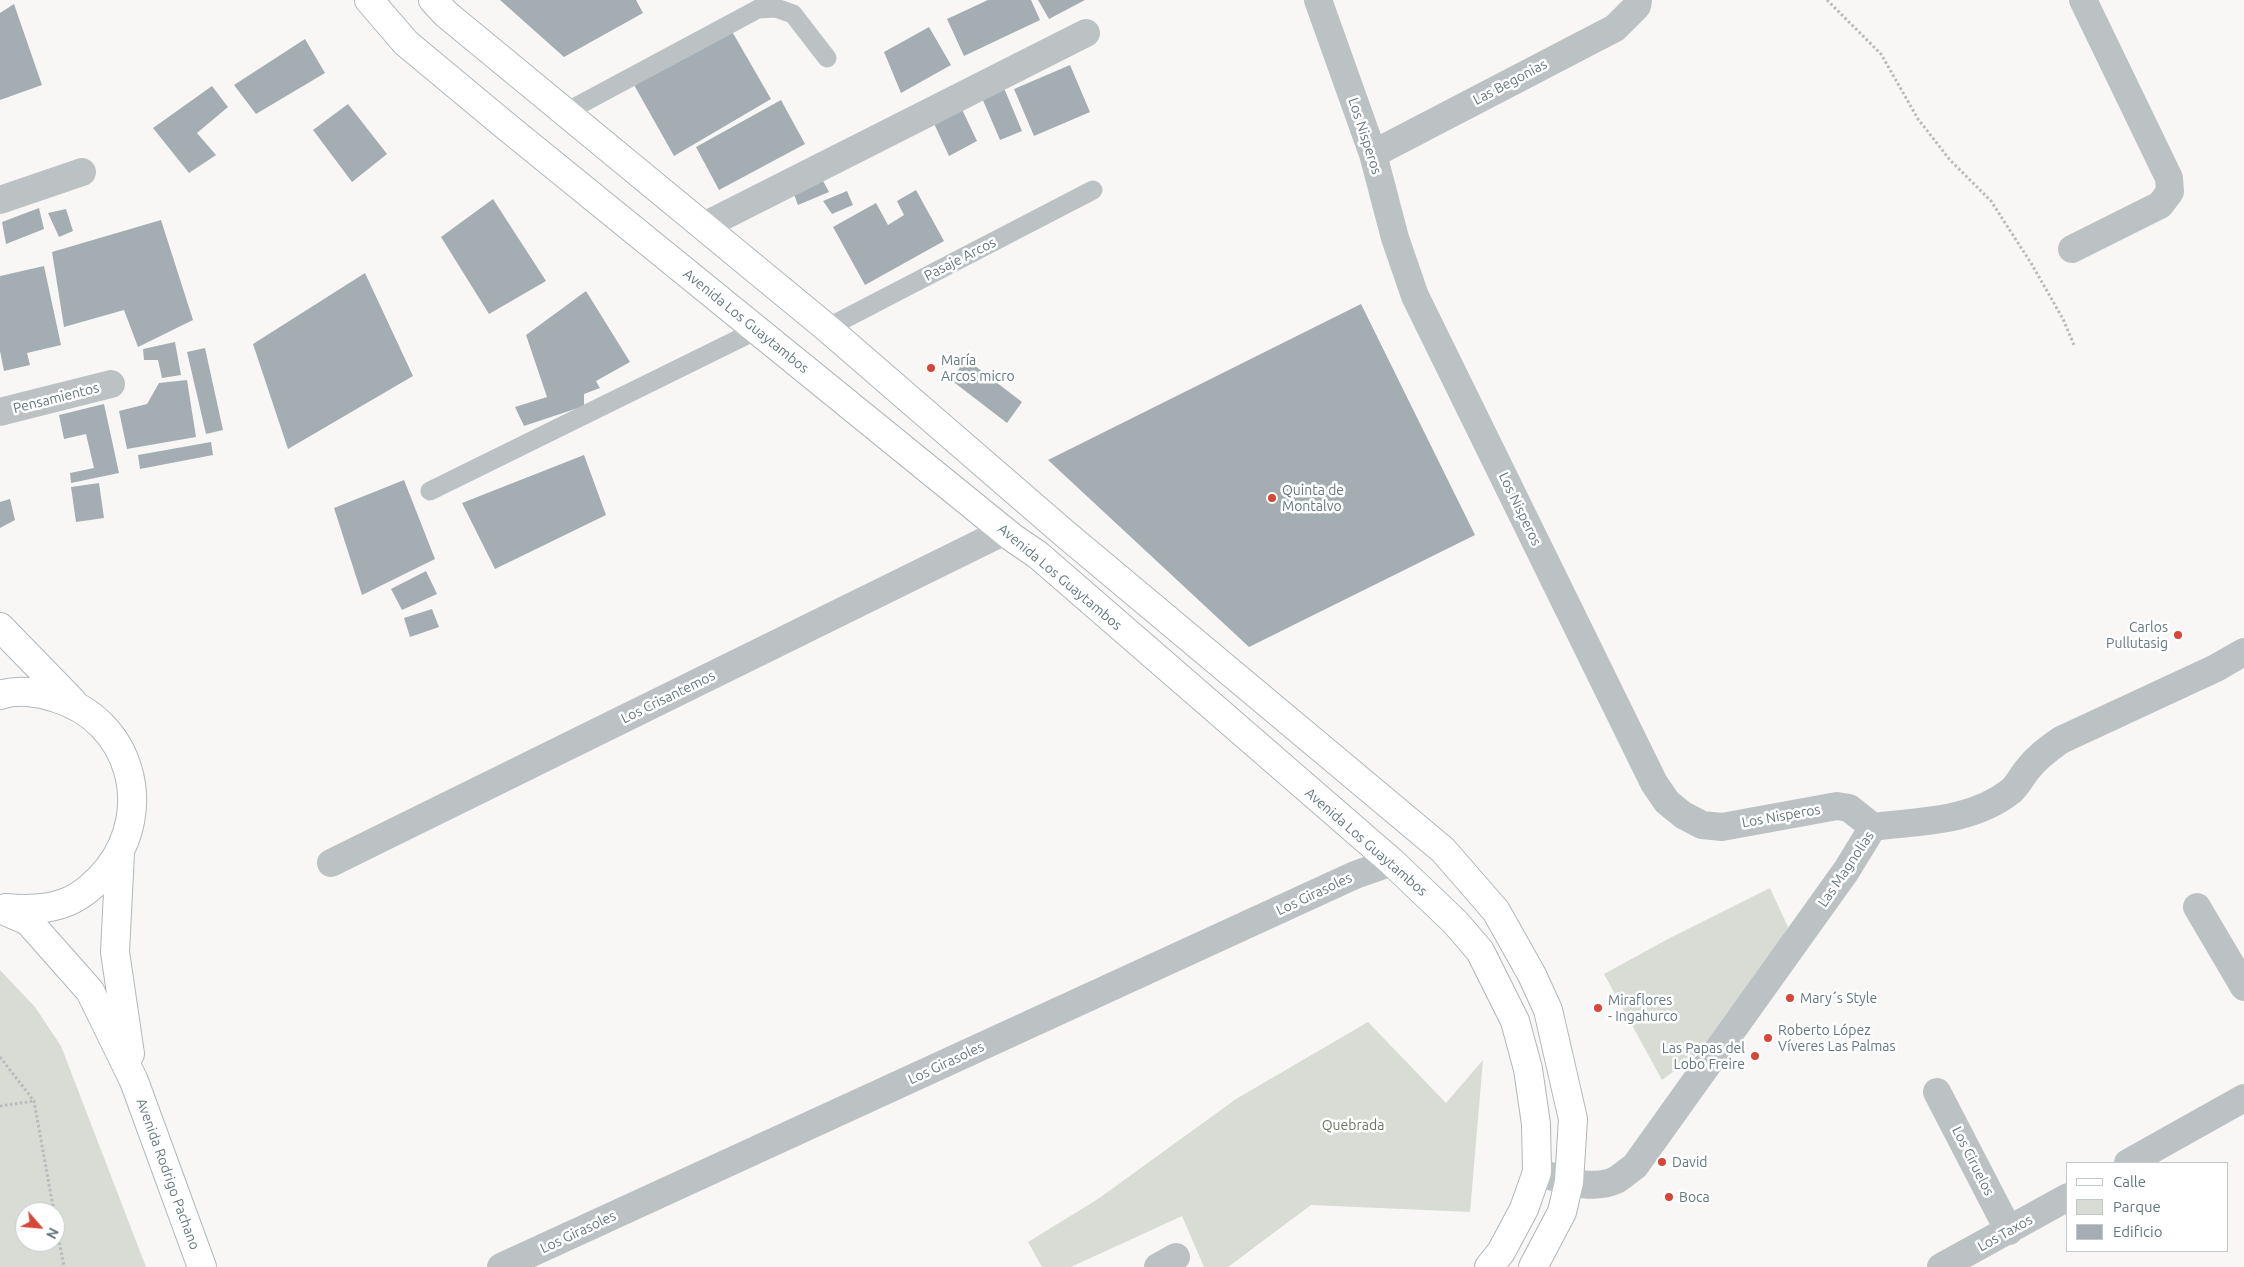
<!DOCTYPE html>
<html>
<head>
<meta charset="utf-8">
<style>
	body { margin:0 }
	#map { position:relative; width:2244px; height:1267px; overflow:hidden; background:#f8f7f5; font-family:Ubuntu,sans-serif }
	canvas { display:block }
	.legend { position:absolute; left:2066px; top:1162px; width:162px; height:90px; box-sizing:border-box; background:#fff; border:1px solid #c1c9cb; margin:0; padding:6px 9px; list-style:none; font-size:15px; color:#65777e }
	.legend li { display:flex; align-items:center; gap:10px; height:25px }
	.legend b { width:25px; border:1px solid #c1c9cb }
	.north { position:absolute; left:15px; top:1202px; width:50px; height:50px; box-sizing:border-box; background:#fff; border:1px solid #c1c9cb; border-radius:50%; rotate:117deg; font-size:14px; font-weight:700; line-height:20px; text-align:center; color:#65777e }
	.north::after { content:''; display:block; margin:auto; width:18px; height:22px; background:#d74636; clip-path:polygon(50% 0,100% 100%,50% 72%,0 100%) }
</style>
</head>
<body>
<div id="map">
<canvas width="2244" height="1267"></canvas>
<ul class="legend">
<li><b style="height:6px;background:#fff"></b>Calle</li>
<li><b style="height:14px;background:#d8dcd5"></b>Parque</li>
<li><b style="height:14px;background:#a4aeb2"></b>Edificio</li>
</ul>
<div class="north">N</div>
</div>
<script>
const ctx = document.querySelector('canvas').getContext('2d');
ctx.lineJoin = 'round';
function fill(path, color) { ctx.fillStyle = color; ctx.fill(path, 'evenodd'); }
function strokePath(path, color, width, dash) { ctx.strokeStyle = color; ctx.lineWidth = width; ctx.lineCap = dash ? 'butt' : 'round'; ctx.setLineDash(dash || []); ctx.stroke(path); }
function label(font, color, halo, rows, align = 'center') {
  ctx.font = font + ' Ubuntu,sans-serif'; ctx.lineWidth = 5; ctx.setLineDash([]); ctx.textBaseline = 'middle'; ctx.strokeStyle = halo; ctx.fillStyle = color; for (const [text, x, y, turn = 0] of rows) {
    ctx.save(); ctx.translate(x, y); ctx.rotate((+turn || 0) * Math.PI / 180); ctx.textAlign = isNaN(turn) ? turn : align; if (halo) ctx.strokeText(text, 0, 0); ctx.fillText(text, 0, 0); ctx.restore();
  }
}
fill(new Path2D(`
	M1770,888L1788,927L1758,979L1696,1055L1662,1080L1604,974L1668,939Z
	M0,970L35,1007L61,1046L146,1267H0ZM25,1212H55V1242H25Z
	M1368,1022L1446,1103L1483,1060L1470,1212L1311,1205L1228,1267H1204L1182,1216L1071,1267H1042L1028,1242L1098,1199L1236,1099Z`), '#d8dcd5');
fill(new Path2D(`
	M500,0H636L643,13L564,57Z
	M988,0H1031L1040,20L964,56L947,19Z
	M1038,0H1085L1049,19Z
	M14,4L42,85L0,100V13Z
	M929,27L951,65L901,93L884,52Z
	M730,28L771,99L674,156L634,85Z
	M305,39L325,73L256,114L234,85Z
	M1070,65L1090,112L1034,136L1014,89Z
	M212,86L228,107L197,133L216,155L189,173L153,128Z
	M1004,88L1022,131L1000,140L982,98Z
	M781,100L805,144L719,190L696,147Z
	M959,103L977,141L949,156L931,117Z
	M348,104L387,154L352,182L313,130Z
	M822,179L829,192L798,205L793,192Z
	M916,190L944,241L865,285L833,227L876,203L888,225L904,215L897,201Z
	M847,191L853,205L832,214L823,201Z
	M493,199L546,281L489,314L441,237Z
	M39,208L44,229L6,244L2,222Z
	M66,209L73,231L59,237L48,213Z
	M161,220L193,320L138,347L124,310L64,327L52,252Z
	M44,266L61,345L27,353L30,365L4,371L0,351V276Z
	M365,273L413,376L288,449L253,344Z
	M586,291L630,362L596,381L600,388L584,394V406L524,426L515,407L547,397L526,335Z
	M1361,304L1475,535L1249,647L1048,460Z
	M175,342L181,375L162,378L158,360H144L143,349Z
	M205,348L223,430L206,434L187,352Z
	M966,359L1022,402L1007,423L951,380Z
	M187,380L196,437L127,449L119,411L147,404L159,383Z
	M104,404L119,473L71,483L70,473L94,468L86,434L64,439L59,415Z
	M211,442L213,455L140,469L138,455Z
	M584,455L606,515L495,569L462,503Z
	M404,480L435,559L362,595L334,508Z
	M99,483L104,518L76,522L71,487Z
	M10,499L15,520L0,528V502Z
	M426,571L437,594L402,610L391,589Z
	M432,609L439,627L410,637L404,618Z`), '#a4aeb2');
const secondary = new Path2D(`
	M0,627L72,701
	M0,695C17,689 39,692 56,698C131,721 155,809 108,869C98,882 82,896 67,902C47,910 27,910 6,908
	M120,853L115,952L130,1054
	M0,909L28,921L90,991L134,1081L202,1267`);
const primary = new Path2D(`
	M369,0L406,43L507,127L1013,538L1038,555L1392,862L1455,922L1480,951L1515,1021L1528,1069L1536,1124L1537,1172L1524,1209L1501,1252L1489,1267
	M433,0L446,14L827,328L1064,533L1443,850L1496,911L1532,975L1548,1010L1573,1119L1569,1182L1562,1212L1533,1267`);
strokePath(secondary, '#b1b8bb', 30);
strokePath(primary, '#b0b6b9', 30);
strokePath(new Path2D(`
	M1827,0L1881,54L1918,119L1950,160L1991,201L2031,263L2063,319L2074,345
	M0,1057L34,1101L54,1212
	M0,1106L34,1101
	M55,1218L64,1267`), '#b7bbbd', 3, [2.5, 2.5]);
strokePath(new Path2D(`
	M566,112L758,9L776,8L793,14L827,58
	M827,328L1093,190
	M430,491L757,330`), '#bcc2c4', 19);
strokePath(new Path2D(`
	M1318,0L1373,154L1395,238L1415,296L1654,783L1667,802L1683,815L1702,825L1722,827L1837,806L1849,808L1873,827
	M1373,154L1615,28L1637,6L1638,0
	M0,200L82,172
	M704,226L1086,33
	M2072,249L2160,205L2170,192L2169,178L2083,0
	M0,412L111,384
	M1873,827C1920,821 1972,822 2011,791C2018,785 2022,776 2027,770C2037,757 2048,749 2061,740L2216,668L2244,652
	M331,863L1005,531
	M2197,907L2244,987
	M1937,1092L2009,1231
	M2128,1163L2244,1098
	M1537,1172C1561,1179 1591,1192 1616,1180C1623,1176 1629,1170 1635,1166L1846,871L1873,827
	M501,1267L1355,875L1392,862
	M1158,1267L1176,1257
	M1941,1267L2068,1197`), '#bcc2c4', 28);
strokePath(secondary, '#fff', 28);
strokePath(primary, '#fff', 28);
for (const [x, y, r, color] of [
	[931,368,5,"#d74636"],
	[1272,498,5,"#d74636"],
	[2178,635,5,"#d74636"],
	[1790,998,5,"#d74636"],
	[1598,1008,5,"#d74636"],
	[1768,1038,5,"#d74636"],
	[1755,1056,5,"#d74636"],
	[1662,1162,5,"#d74636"],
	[1669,1197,5,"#d74636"]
]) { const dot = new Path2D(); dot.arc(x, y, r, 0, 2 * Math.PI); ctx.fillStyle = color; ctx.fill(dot); strokePath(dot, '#fff', 2); }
label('14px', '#65777e', '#fff', [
	["Las Begonias",1510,82,-28],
	["Los Nisperos",1365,136,72],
	["Pasaje Arcos",960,259,-27],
	["Avenida Los Guaytambos",746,321,39],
	["Pensamientos",56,398,-14],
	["Los Nisperos",1520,509,64],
	["Avenida Los Guaytambos",1060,577,40],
	["Los Crisantemos",668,697,-26],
	["Los Nisperos",1781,816,-10],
	["Avenida Los Guaytambos",1366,842,41],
	["Las Magnolias",1846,869,-56],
	["Los Girasoles",1314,894,-25],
	["Los Girasoles",946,1063,-25],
	["Los Ciruelos",1973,1161,63],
	["Avenida Rodrigo Pachano",168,1174,70],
	["Los Girasoles",578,1232,-25],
	["Los Taxos",2005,1233,-29]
]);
label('14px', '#65777e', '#fff', [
	["María",941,360],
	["Arcos micro",941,376],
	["Quinta de",1282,490],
	["Montalvo",1282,506],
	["Carlos",2168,627,"right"],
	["Pullutasig",2168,643,"right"],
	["Mary´s Style",1800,998],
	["Miraflores",1608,1000],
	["- Ingahurco",1608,1016],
	["Roberto López",1778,1030],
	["Víveres Las Palmas",1778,1046],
	["Las Papas del",1745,1048,"right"],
	["Lobo Freire",1745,1064,"right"],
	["David",1672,1162],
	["Boca",1679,1197]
], 'left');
label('14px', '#697763', '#fff', [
	["Quebrada",1353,1125]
]);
</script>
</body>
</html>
